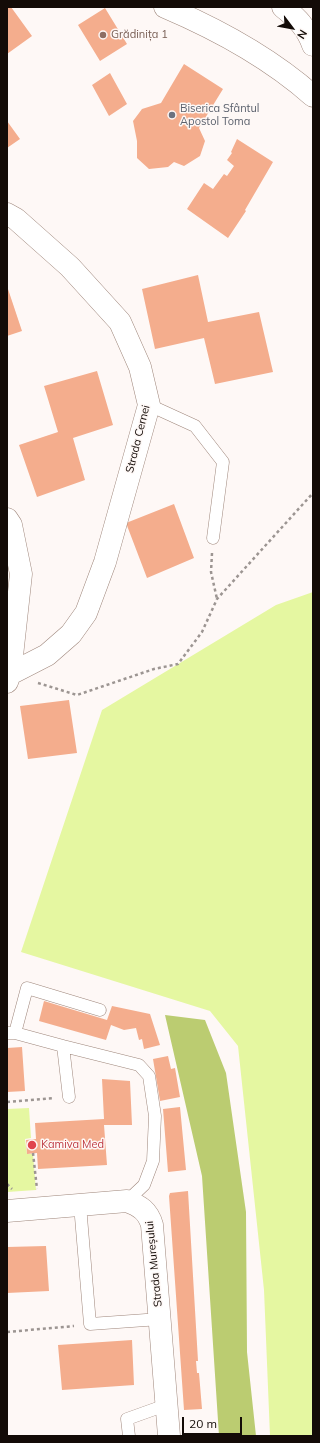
<!DOCTYPE html>
<html>
<head>
<meta charset="utf-8">
<style>
	body { margin:0 }
	#map { position:relative; width:320px; height:1443px; overflow:hidden; background:#fef8f6; font-family:Mulish,sans-serif }
	canvas { display:block }
	.frame { position:absolute; inset:0; border:8px solid #130b07; pointer-events:none }
	.north { position:absolute; left:272px; top:8px; width:40px; height:40px; -webkit-text-stroke:3px #fef8f6; paint-order:stroke; rotate:122deg; font-size:11px; font-weight:700; line-height:16px; text-align:center; color:#130b07 }
	.north::after { content:''; display:block; margin:auto; width:14px; height:18px; background:#130b07; clip-path:polygon(50% 0,100% 100%,50% 72%,0 100%) }
	.scale { position:absolute; left:182px; top:1417px; width:60px; height:18px; box-sizing:border-box; border:2px solid #130b07; border-top:0; padding-left:5px; font-size:12px; line-height:14px; white-space:nowrap; color:#130b07; -webkit-text-stroke:3px #fef8f6; paint-order:stroke }
</style>
</head>
<body>
<div id="map">
<canvas width="320" height="1443"></canvas>
<div class="frame"></div>
<div class="north">N</div>
<div class="scale">20 m</div>
</div>
<script>
const ctx = document.querySelector('canvas').getContext('2d');
ctx.lineJoin = 'round';
function fill(path, color) { ctx.fillStyle = color; ctx.fill(path, 'evenodd'); }
function strokePath(path, color, width, dash) { ctx.strokeStyle = color; ctx.lineWidth = width; ctx.lineCap = dash ? 'butt' : 'round'; ctx.setLineDash(dash || []); ctx.stroke(path); }
function label(font, color, halo, rows, align = 'center') {
  ctx.font = font + ' Mulish,sans-serif'; ctx.lineWidth = 3; ctx.setLineDash([]); ctx.textBaseline = 'middle'; ctx.strokeStyle = halo; ctx.fillStyle = color; for (const [text, x, y, turn = 0] of rows) {
    ctx.save(); ctx.translate(x, y); ctx.rotate((+turn || 0) * Math.PI / 180); ctx.textAlign = isNaN(turn) ? turn : align; if (halo) ctx.strokeText(text, 0, 0); ctx.fillText(text, 0, 0); ctx.restore();
  }
}
fill(new Path2D(`
	M313,592V1436H270L264,1290L238,1046L210,1011L21,952L102,710L276,605Z
	M29,1108L31,1138L25,1139L27,1154H33L36,1190L7,1192V1109Z`), '#e5f7a1');
fill(new Path2D(`
	M165,1015L205,1020L226,1073L246,1212L247,1352L256,1436H219L202,1176Z`), '#bbcc71');
fill(new Path2D(`
	M7,7H11L32,36L7,54Z
	M105,8L127,44L100,61L78,25Z
	M184,64L223,89L199,128L205,141L200,156L184,166L174,162L168,167L149,169L137,158V141L133,121L142,109L161,103Z
	M110,73L127,104L109,116L92,85Z
	M7,121L20,139L7,148Z
	M237,139L273,162L245,210L246,211L228,238L187,209L204,183L213,189L224,174L227,176L234,166L227,160L232,153L231,152Z
	M198,275L208,322L259,312L273,372L215,384L204,338L155,349L142,289Z
	M7,286L22,331L7,336Z
	M97,371L113,425L73,438L85,480L37,497L19,445L58,432L44,386Z
	M174,504L194,558L147,578L126,523Z
	M69,700L77,753L28,759L20,706Z
	M44,1001L107,1020L112,1006L150,1014L160,1045L144,1049L142,1039L139,1040L136,1028L124,1030L111,1025L106,1040L39,1021Z
	M22,1047L25,1091L7,1092V1048Z
	M168,1056L171,1069L175,1068L180,1097L160,1101L153,1059Z
	M102,1079L130,1081L132,1125H104L107,1165L38,1169L37,1153L27,1154L26,1140L36,1139L35,1123L104,1119Z
	M180,1107L186,1170L168,1172L163,1109Z
	M188,1191L198,1361H196L197,1373H199L202,1409L184,1410L169,1196L170,1193Z
	M46,1246L49,1291L7,1293V1247Z
	M132,1340L134,1385L62,1390L58,1345Z`), '#f4ad8d');
const lane = new Path2D(`
	M149,405L195,426L223,462L213,538
	M8,1033H15L63,1046
	M15,1033L27,988L100,1010
	M69,1097L63,1046L139,1065L149,1076L155,1116L153,1161L144,1185L127,1201
	M80,1205L90,1324L160,1319
	M129,1436L127,1419L166,1405`);
const street = new Path2D(`
	M283,7C297,18 307,28 313,45
	M7,214L16,219L70,267L120,322L140,367L149,405L105,562L86,613L71,634L47,655L10,674
	M7,519L11,525L21,574L10,674L7,682
	M7,1211L127,1201C140,1206 148,1211 152,1225L169,1436`);
const secondary = new Path2D(`
	M165,7C219,30 269,57 313,96`);
strokePath(lane, '#9e867b', 13);
strokePath(street, '#9e867b', 23);
strokePath(secondary, '#9e867b', 23);
strokePath(new Path2D(`
	M212,553L211,572L217,599
	M38,683L77,695L154,669L178,664L202,632L217,599L313,493
	M7,1102L54,1098
	M33,1153L37,1189
	M7,1184L12,1189
	M7,1332L74,1326`), '#9c9592', 2.5, [3, 3]);
strokePath(lane, '#fff', 12);
strokePath(street, '#fff', 22);
strokePath(secondary, '#fff', 22);
for (const [x, y, r, color] of [
	[103,35,4,"#8d6e63"],
	[172,115,4,"#6b7280"],
	[32,1145,5,"#e0444e"]
]) { const dot = new Path2D(); dot.arc(x, y, r, 0, 2 * Math.PI); ctx.fillStyle = color; ctx.fill(dot); strokePath(dot, '#fef8f6', 1.5); }
label('11px', '#785e54', '#fef8f6', [
	["Grădinița 1",111,35]
], 'left');
label('11px', '#5b616d', '#fef8f6', [
	["Biserica Sfântul",180,109],
	["Apostol Toma",180,122]
], 'left');
label('11px', '#130b07', '#fef8f6', [
	["Strada Cernei",138,439,-76],
	["Strada Mureșului",154,1264,-96]
]);
label('11px', '#be3a42', '#fef8f6', [
	["Kamiva Med",41,1145]
], 'left');
</script>
</body>
</html>
